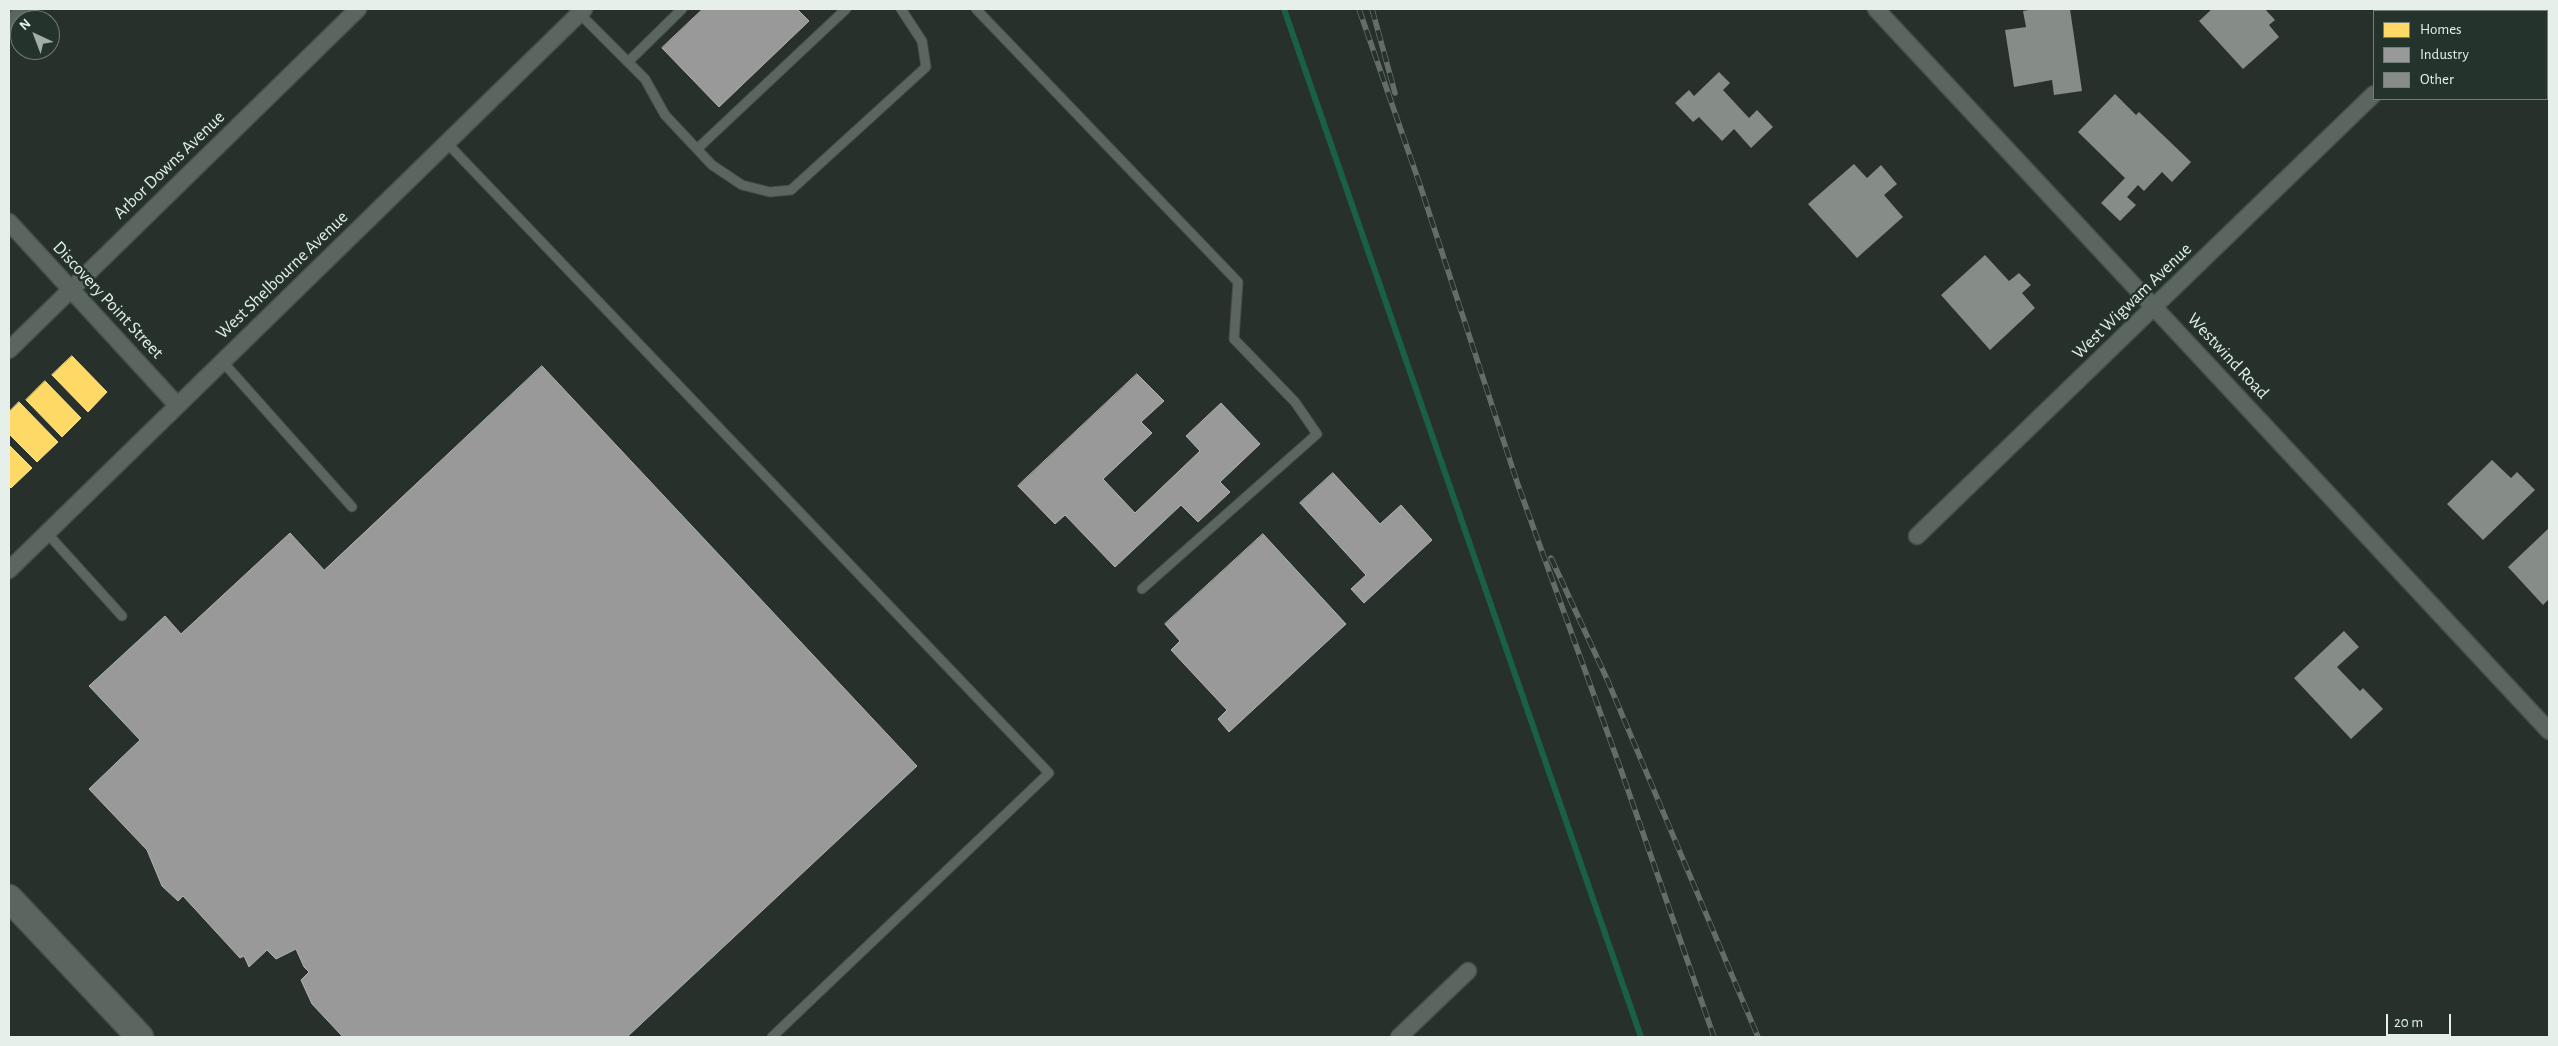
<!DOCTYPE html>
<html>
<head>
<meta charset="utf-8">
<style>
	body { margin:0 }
	#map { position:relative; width:2558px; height:1046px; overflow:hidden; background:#28302b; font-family:"Alegreya Sans",sans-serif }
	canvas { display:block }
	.frame { position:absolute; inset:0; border:10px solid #e6efea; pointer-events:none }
	.legend { position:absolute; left:2373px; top:10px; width:175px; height:90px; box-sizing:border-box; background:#24332b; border:1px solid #727e77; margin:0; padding:6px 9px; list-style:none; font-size:15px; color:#e6efea }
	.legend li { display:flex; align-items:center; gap:10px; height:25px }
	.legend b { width:25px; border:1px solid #727e77 }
	.north { position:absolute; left:10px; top:10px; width:50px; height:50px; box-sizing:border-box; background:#24332b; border:1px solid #727e77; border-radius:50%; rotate:317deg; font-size:14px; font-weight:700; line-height:20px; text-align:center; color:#e6efea }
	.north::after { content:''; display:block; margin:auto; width:18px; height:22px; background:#a4aca7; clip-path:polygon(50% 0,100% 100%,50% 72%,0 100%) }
	.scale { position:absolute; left:2386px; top:1014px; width:65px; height:22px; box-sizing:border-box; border:2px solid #e6efea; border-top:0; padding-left:6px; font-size:15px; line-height:18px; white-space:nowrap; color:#e6efea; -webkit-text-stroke:4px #24332b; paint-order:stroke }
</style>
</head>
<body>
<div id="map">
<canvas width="2558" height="1046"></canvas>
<div class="frame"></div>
<ul class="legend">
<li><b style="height:14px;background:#ffd966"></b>Homes</li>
<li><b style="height:14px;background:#999"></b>Industry</li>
<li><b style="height:14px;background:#868c88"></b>Other</li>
</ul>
<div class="north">N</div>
<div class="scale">20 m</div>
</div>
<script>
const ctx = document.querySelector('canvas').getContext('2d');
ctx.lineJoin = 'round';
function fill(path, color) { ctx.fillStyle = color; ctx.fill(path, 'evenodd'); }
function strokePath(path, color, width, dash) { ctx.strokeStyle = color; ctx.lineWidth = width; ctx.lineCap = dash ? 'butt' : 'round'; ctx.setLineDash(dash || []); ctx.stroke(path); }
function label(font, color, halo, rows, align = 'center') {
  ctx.font = font + ' "Alegreya Sans",sans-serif'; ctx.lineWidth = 5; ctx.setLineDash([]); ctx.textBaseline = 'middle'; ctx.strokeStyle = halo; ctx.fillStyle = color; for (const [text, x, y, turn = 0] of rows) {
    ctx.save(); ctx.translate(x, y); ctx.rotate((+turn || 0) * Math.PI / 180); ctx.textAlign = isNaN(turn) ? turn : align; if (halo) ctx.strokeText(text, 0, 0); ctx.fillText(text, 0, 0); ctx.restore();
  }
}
const homes = new Path2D(`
	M72,356L107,392L88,412L52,375Z
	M45,381L81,418L62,437L26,400Z
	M19,402L58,442L37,462L9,434V412Z
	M9,445L32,468L11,488L9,486Z`);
fill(homes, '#ffd966');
strokePath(homes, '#f8e08e', 1);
const industry = new Path2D(`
	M703,9H797L809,21L719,107L662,48Z
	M542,366L917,766L627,1037H343L312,1004L301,980L309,972L304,967L296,949L276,959L267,950L249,967L244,956L240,958L183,896L178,901L162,886L147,850L89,789L140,740L89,686L165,616L181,634L290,533L324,570Z
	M1137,374L1164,401L1141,422L1152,433L1103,479L1135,513L1200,451L1186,436L1221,403L1260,444L1220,482L1230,492L1198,522L1181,505L1115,567L1065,515L1055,524L1018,486Z
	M1333,473L1380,524L1401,505L1432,540L1364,603L1351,589L1366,575L1300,503Z
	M1263,534L1346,624L1229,732L1218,719L1227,710L1171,650L1180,641L1165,624Z`);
fill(industry, '#999');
strokePath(industry, '#b0b3b1', 1);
strokePath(new Path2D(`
	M1284,9L1641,1037`), '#196044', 6);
fill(new Path2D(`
	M2035,9H2070L2082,91L2054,95L2052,80L2014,87L2005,30L2026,27L2023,11Z
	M2212,9H2265L2275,20L2269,25L2279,37L2243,69L2199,21Z
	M1719,72L1730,83L1723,90L1749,118L1757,110L1773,127L1751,148L1734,129L1722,141L1699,117L1693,122L1675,103L1689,90L1694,96Z
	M2115,94L2136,115L2139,112L2191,162L2172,182L2162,172L2144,191L2138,185L2127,197L2136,205L2120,221L2101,203L2125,178L2078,132Z
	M1854,164L1867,178L1881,165L1897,184L1884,195L1903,217L1857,258L1808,204Z
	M1985,255L2009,281L2019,273L2031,285L2022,293L2035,308L1990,350L1941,295Z
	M2492,460L2511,478L2517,472L2535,490L2483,540L2447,504Z
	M2549,528V599L2543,605L2508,567Z
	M2344,631L2359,647L2337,667L2360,691L2363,688L2383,709L2351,739L2294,678Z`), '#868c88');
const service = new Path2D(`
	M976,9L1238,282L1234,339L1295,402L1317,434L1142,589
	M579,13L645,79L665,115L712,165L742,185L770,192L791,190L926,67L922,41L901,9
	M628,62L682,9
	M446,142L1049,773L772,1037
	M697,149L846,9
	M222,361L352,507
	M46,532L122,616`);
const minor = new Path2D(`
	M1876,9L2549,731
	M2460,11L2463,9
	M9,25L25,9
	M9,222L177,405
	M9,350L358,9
	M1917,536L2374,94
	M9,570L584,9
	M1399,1037L1468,971`);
const primary = new Path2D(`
	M9,898L140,1037`);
strokePath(service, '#474e4a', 11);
strokePath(minor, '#474e4a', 19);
strokePath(primary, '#474e4a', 29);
strokePath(service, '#5c6661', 9);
strokePath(minor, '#5c6661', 16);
strokePath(primary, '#5b6661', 26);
const rail = new Path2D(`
	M1359,9L1420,185L1518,485L1621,770L1714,1037
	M1372,9L1395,93
	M1551,558L1607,679L1758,1037`);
strokePath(rail, '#656d69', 5.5);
strokePath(rail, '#24332b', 4, [11]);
label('18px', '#e6efea', '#24332b', [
	["Arbor Downs Avenue",169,165,-44],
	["West Shelbourne Avenue",282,275,-44],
	["Discovery Point Street",108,300,47],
	["West Wigwam Avenue",2132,301,-44],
	["Westwind Road",2228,356,47]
]);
</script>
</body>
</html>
